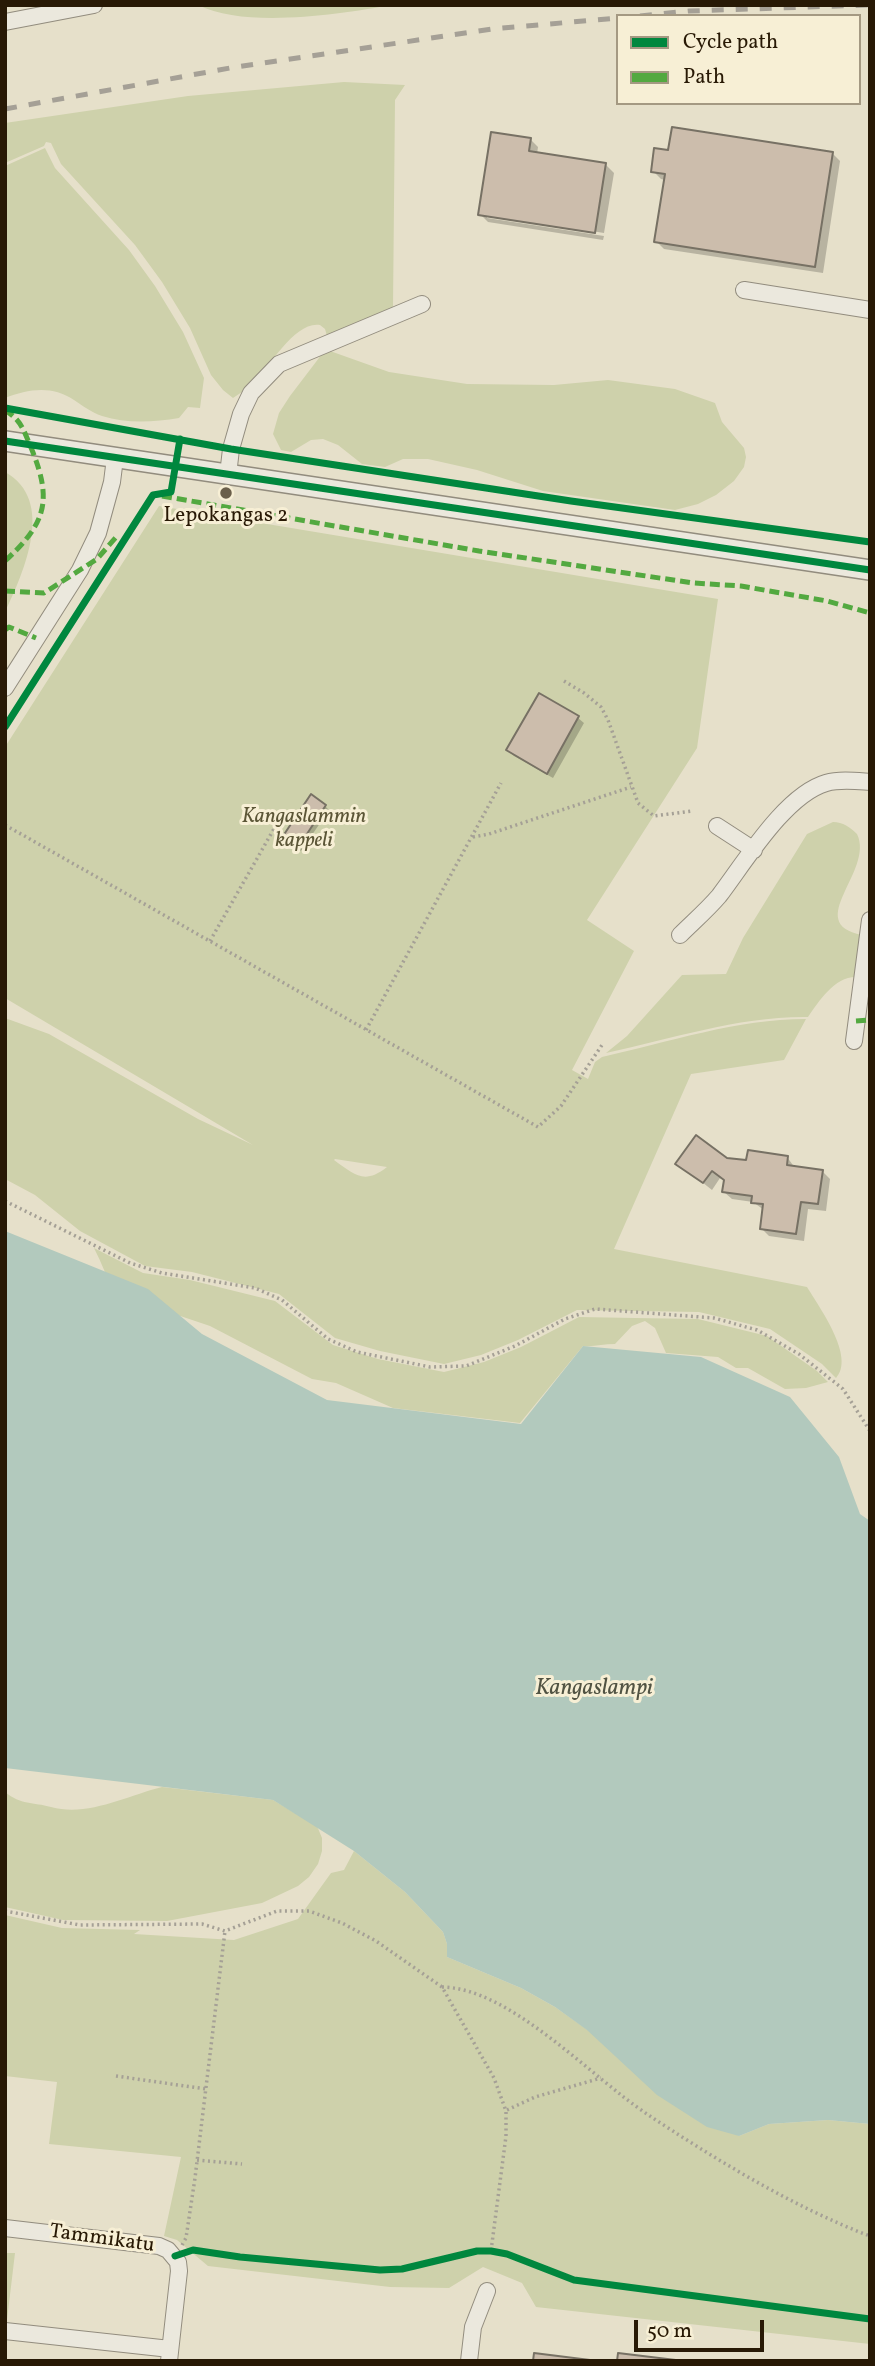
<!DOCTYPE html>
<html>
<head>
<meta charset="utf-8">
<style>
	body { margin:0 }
	#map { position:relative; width:875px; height:2366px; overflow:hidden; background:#e6e0ca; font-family:Vollkorn,serif }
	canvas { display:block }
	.frame { position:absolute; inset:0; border:7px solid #281905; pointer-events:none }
	.legend { position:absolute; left:616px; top:14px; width:245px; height:91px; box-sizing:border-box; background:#f7efd5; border:2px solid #a49982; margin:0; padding:9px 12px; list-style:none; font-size:21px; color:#281905 }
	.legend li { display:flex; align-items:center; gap:14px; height:35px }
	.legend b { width:35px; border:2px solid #a49982 }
	.scale { position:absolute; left:634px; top:2320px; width:130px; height:32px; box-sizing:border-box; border:4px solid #281905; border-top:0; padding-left:9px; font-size:21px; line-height:24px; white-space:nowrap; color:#281905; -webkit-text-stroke:5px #f7efd5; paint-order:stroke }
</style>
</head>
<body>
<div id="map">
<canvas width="875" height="2366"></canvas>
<div class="frame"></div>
<ul class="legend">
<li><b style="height:9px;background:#00873e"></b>Cycle path</li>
<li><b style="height:9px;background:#53a940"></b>Path</li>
</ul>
<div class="scale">50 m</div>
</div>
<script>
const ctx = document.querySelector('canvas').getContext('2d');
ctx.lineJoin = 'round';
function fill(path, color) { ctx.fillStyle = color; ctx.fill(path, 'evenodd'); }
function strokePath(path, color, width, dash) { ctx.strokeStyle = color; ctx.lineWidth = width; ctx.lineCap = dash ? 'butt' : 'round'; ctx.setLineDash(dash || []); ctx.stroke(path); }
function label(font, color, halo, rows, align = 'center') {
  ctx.font = font + ' Vollkorn,serif'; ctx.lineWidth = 6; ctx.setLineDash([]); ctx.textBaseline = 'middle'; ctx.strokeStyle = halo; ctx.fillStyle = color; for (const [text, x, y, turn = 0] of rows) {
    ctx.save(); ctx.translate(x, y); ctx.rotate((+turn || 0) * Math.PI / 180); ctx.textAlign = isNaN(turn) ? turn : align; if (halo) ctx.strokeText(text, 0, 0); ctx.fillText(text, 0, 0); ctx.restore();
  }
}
fill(new Path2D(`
	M198,5H392C340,14 246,29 198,5Z
	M344,82L405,85L395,100L393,307L363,322L327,336L325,329L320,325C295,321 271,365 255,381C249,387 241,393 233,398L223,390L211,375L190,328L162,282L135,245L61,164L51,143L46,142L44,146L5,163V123L188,96Z
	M45,148L55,168L129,250L155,286L183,332L204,378L200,408L188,407L179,418C154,422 127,424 102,416C91,412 83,406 74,400C52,385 28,389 5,398V166Z
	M330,351L389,372L467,384L554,385L608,380L675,389L715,403L722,422L744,448L746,457L744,467L734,481L716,495L698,504L675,510L543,491L477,470L428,459H403L385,467L362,464L338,445L323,439L311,440L291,452L281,450L273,434L279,413L290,396L322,354Z
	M5,472C56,500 24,572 5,612Z
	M159,506L718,599L697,748L587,920L634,951L572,1070L588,1079L595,1062L602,1057C669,1042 737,1019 806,1019L784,1060L691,1074L614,1249L807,1287C819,1307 856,1357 836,1378L822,1364L770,1329L699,1312L577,1310L518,1340L481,1355L444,1364L380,1351L335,1338L279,1294L192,1272L145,1266L80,1231L35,1195L5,1179V1018L49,1034L198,1119L253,1145L5,998V747ZM334,1160L335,1159L387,1167C364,1185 355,1175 334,1160Z
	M833,822C843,822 850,827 857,834C875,871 802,923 862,935L857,977C835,976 819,1001 808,1017C739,1016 672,1039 606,1053L627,1036L682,975L726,974L743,938L807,834Z
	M94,1248L143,1273L190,1280L275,1301L333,1345L378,1359L444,1372L484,1362L521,1347L579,1317L635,1318L698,1319L767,1336L817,1371L828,1382L806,1388L785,1389L748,1368H736L718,1357L666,1353L655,1328L645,1321L632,1326L615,1344C603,1344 594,1347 583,1346L520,1423L393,1408L336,1383L312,1379L210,1326L115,1294C107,1279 102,1263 94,1248Z
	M162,1787L273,1800L317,1826L322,1838V1851L318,1864L309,1877L298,1886L262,1903L167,1921L63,1920L5,1907V1792C21,1805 33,1802 51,1807C88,1817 126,1796 162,1787Z
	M354,1851L405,1892L443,1932L447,1944V1957L521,1988L555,2007L739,2136L769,2124L828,2120L870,2124V2344L536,2307L522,2283L483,2267L449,2288L390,2287L208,2266L177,2240L164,2236L181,2157L49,2144L57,2082L5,2076V1915L62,1928L140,1930L134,1934L234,1940L298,1919L331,1873L344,1870Z
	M5,2253H15L7,2320L5,2319Z`), '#ced1ab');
fill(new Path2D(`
	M5,1231L148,1289L202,1334L327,1400L521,1424L583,1346L701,1357L790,1397L839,1457L860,1514L870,1521V2124L828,2120L769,2124L739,2136L707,2127L657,2095L587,2030L555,2007L521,1988L447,1957V1944L443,1932L405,1892L354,1851L273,1800L5,1768Z`), '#b2c9bd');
fill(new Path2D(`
	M530,139L538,147L537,154L606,165L614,173L604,233L487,214V218L604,236L603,240L488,222L480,214Z
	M832,153L840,161L823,273L664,249L656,241L665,180L661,179L653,171Z
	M540,696L578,718L584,723L553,778L514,756L508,750Z
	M325,806L329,810L301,851L287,842Z
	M787,1157L795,1168L822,1171L830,1179L826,1211L808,1209L804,1241L769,1236L761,1228L764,1210L753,1202L732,1199L724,1192L725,1181L720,1178L712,1190L678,1163L726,1159L748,1162Z`), '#0003');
const building = new Path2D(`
	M672,127L833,152L815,267L654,242L665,174L651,172L654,148L668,150Z
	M491,132L531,138L529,151L606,163L595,233L478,215Z
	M539,693L579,716L547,774L506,750Z
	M311,794L326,805L297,849L281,839Z
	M696,1135L727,1158L746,1160L748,1150L788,1156L787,1165L823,1170L818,1204L801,1202L796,1234L760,1229L763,1204L751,1203L752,1196L722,1192L724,1180L712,1171L703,1183L675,1164Z
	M534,2353L598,2361H533Z
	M618,2353L684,2361H617Z`);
fill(building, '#ccbdac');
strokePath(building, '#777164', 2);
const minor = new Path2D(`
	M5,22L94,5
	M744,290L870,310
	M228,475L231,449L241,414L251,393L279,364L422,304
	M5,688L80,570L98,533L112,482L115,458
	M717,826L754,850
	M680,935C693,922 707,910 719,896C745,862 785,795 826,783C840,779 856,781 870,782
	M854,1041L870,920
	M5,2228L159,2246L168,2250L178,2262L179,2271L169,2361
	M5,2331L170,2349
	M469,2361L473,2327L487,2291`);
const tertiary = new Path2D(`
	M5,441L870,570`);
strokePath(minor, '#928c7e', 18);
strokePath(tertiary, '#928c7e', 22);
strokePath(new Path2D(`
	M564,681L584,693L601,707L608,720L638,803L654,816L692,811
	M5,825L538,1127L561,1106L602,1045
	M473,837L489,834L631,787
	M210,941L283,813
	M366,1030L501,783
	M5,1201L130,1263L162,1273L255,1288L282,1300L328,1339L357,1352L430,1367L466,1366L515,1346L565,1319L595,1309L714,1318L757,1330L799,1354L843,1389L870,1431
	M5,1911L80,1925L202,1924L225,1931L277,1911H309L342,1923L376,1941L442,1987L494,2078L506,2111V2136L491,2251
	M442,1987C510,1988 591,2077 647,2114C713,2158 795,2208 870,2236
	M116,2076L206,2089
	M507,2110L535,2097L601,2078
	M197,2160L242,2164
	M182,2245L186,2238L195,2178L225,1931`), '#a5a096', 3.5, [2, 3.5]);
strokePath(minor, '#ebe8dd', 16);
strokePath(tertiary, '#ebe8dd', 19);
strokePath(new Path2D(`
	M640,16L689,11L868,5
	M5,109L230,68L492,29L618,18`), '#a5a096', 5, [12, 12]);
strokePath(new Path2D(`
	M162,496L479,551L693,583L741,586L827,601L870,613
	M5,561C45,524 53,502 32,450C25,434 22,420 6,411
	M5,591L44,593L97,559L118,535
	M5,630L9,627L36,638
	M856,1021L870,1020`), '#53a940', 5, [10, 5]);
strokePath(new Path2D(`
	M5,408L231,449L571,501L870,542
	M5,441L870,570
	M5,727L153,495L171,492L180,439
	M175,2256L193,2250L240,2257L380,2270L402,2269L477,2251H491L507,2254L574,2280L870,2319`), '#00873e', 7);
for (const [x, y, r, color] of [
	[226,493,7,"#6a5f4a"]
]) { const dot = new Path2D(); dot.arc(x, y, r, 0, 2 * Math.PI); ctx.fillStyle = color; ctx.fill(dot); strokePath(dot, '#f7efd5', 2.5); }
label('21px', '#281905', '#f7efd5', [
	["Lepokangas 2",226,517]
]);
label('italic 21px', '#5b5536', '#f7efd5', [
	["Kangaslammin",304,818],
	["kappeli",304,842]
]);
label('21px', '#281905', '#f7efd5', [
	["Tammikatu",102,2240,8]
]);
label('italic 23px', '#515343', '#f7efd5', [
	["Kangaslampi",594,1690]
]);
</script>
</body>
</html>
